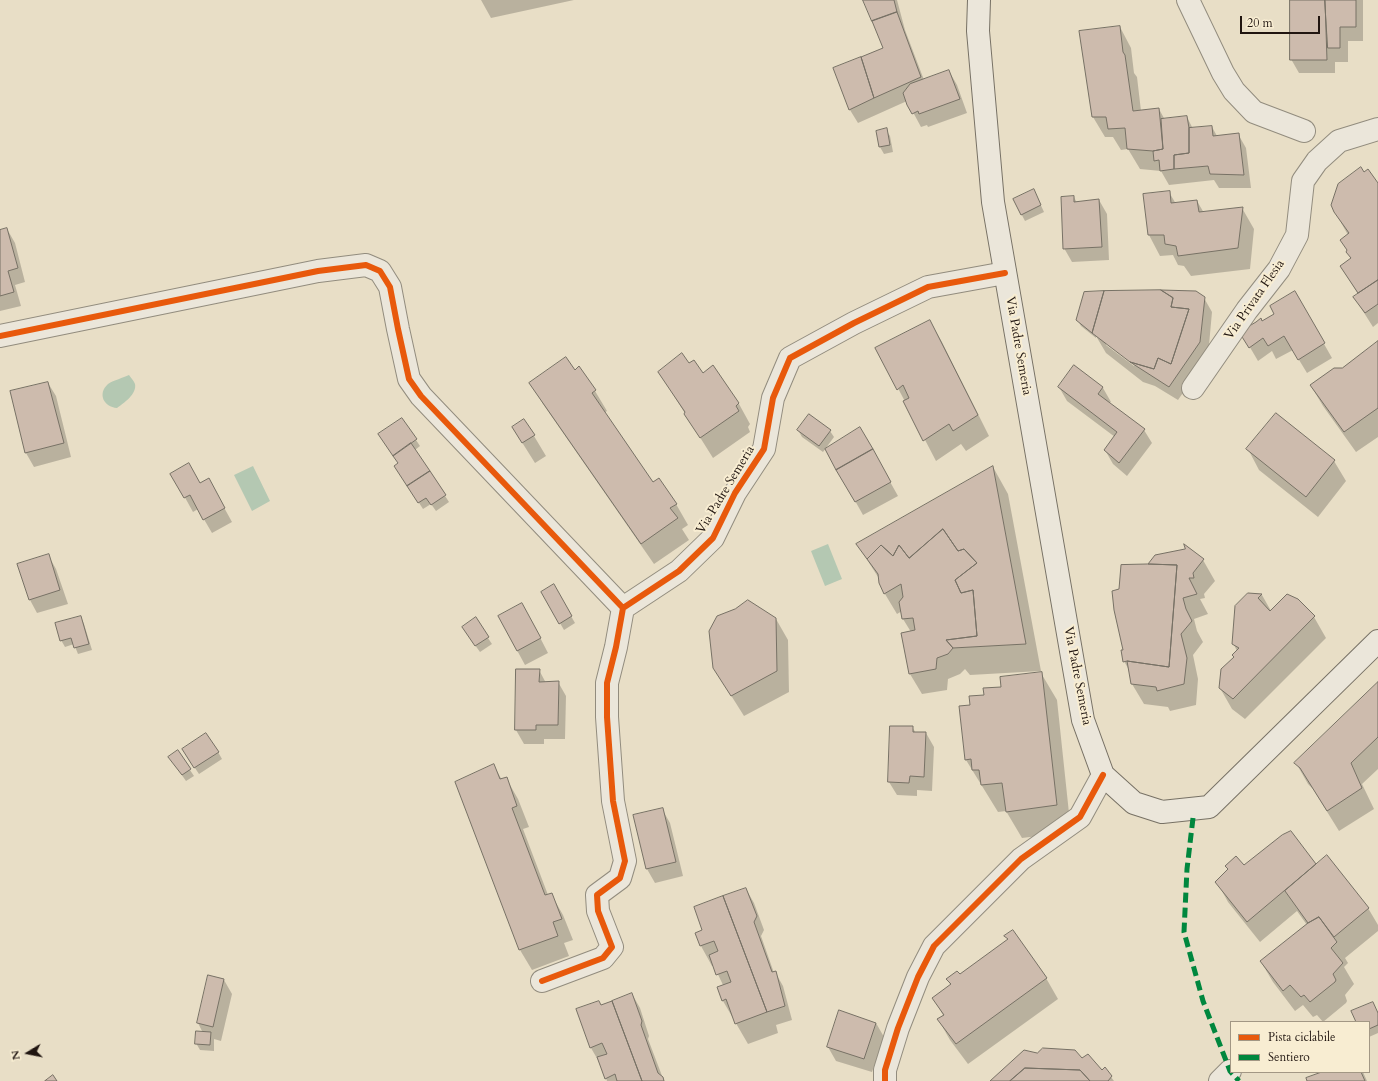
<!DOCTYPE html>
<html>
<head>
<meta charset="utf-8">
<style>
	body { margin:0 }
	#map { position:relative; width:1378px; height:1081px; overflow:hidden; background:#e8dec6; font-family:Cardo,serif }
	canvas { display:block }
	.legend { position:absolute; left:1230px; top:1021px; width:140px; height:52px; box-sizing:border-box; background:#f8edd2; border:1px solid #a29784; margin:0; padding:5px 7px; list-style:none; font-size:12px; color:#201510 }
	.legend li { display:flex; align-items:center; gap:8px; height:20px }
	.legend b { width:20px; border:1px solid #a29784 }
	.north { position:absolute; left:8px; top:1033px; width:40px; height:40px; -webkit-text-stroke:3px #f8edd2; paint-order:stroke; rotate:260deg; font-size:11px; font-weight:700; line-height:16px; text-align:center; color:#201510 }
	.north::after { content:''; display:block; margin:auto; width:14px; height:18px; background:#201510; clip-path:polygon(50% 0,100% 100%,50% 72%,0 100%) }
	.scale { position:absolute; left:1240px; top:16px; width:80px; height:18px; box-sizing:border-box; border:2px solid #201510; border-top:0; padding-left:5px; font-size:12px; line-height:14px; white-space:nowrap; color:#201510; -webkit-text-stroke:3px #f8edd2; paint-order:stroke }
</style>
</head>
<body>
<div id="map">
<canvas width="1378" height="1081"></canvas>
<ul class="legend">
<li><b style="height:5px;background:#e8590c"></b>Pista ciclabile</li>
<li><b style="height:5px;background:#00873e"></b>Sentiero</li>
</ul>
<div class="north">N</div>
<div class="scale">20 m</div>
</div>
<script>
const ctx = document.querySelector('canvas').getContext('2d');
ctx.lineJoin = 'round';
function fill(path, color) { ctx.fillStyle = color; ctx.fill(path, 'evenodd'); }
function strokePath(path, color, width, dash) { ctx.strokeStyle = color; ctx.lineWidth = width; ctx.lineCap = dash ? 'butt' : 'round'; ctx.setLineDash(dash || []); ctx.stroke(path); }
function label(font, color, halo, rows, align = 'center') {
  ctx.font = font + ' Cardo,serif'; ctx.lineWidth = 4; ctx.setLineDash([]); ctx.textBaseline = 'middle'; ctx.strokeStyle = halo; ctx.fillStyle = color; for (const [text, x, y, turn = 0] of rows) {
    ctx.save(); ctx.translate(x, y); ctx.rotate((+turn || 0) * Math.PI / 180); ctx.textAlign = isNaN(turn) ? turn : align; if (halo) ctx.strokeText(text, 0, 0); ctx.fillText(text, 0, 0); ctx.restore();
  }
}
fill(new Path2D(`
	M129,375C131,378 134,381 135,384C137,394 124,403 117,408C104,407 97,394 108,384C114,380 123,378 129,375Z
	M253,466L270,501L252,511L234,475Z
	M828,544L842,579L825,586L811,551Z`), '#b4c8b2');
fill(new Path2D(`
	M481,0H574L491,18Z
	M865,0H897L905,30L924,80L949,71L957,85L967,113L928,127L927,125L921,127L907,101L858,123L850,110L834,68L884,49Z
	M1291,0H1363V41H1348V62H1335V73H1299L1291,59Z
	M1120,27L1131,48L1134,73L1137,77L1141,111L1159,109L1165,120L1187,117L1193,129L1212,127L1217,136L1238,134L1246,148L1251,188H1219L1214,180L1169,185L1161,171L1140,169L1128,149L1121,150L1113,137H1105L1093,117Z
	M886,130L890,136L893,152L884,154L880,147L877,131Z
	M1364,173L1378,185V323L1373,327L1354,297L1358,294L1341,266L1351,259L1347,252L1348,235L1335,212Z
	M1169,192L1176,204L1197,201L1204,213L1242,208L1254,229L1250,269L1191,276L1184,266L1178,265L1173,255L1160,256L1149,235L1144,195Z
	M1037,197L1044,212L1025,221L1014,200Z
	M1074,197L1077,203L1099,200L1107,214L1109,260L1072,262L1064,248Z
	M7,229L15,243L25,282L15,285L21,306L0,311V231Z
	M1295,293L1332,358L1307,373L1293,350L1276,359L1272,351L1258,361L1241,332L1276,314Z
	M1204,298L1212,312L1208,356L1178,400L1155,386L1143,382L1106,353L1096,336V338L1081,326L1077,319ZM1106,342L1135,364L1134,366L1106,345Z
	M930,321L942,342L989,436L966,451L961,444L936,461L877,348Z
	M1378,343V437L1356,452L1323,406L1311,386L1342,369Z
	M689,364L703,374L713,367L739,404L750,424L748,427L750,432L713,458L659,372Z
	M1074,366L1103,388L1111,402L1109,403L1144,430L1152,443L1127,476L1113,464L1105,450L1115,437L1067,401L1059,387Z
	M574,371L595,391L607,411L604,413L653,483L676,504L688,525L682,529L689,540L654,564L543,404L531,383Z
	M48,383L56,396L71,457L34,467L26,453L11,392Z
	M402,419L420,446L415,450L449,502L436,511L431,504L423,509L395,466L399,464Z
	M513,428L534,436L546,456L535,463Z
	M860,428L898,496L863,515L826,449Z
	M798,430L830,431L834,437L823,452L802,437Z
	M1248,449L1334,461L1346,481L1318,517L1259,470Z
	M993,467L1008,494L1041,671L970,675L965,669L960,674L948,679L947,690L922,694L910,674L911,632L903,619L902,611L897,614L885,594L880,580L857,544Z
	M172,474L200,484L216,493L232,522L212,533L198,509L193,512Z
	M1185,546L1203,560L1215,581L1204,594L1205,598L1200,599L1208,614L1194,619L1197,631L1203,642L1193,655L1198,679L1196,705L1170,711L1168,707L1144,704L1132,684L1130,672L1124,661L1120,590L1148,565L1186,550Z
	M48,555L56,569L68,604L37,613L30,600Z
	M553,585L575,623L564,630L542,592Z
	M1249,594L1262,595L1271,611L1297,600L1314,617L1326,638L1245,719L1232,709L1220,688L1237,651L1233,643Z
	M81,617L84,624L92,650L78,654L74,644L65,647L61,640Z
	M499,617L530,618L548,653L525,665Z
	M475,619L492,644L480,652L467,634Z
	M776,619L788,640L789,692L744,716L727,689Z
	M539,670L546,683L558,682L566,696L565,739H544V744H524L516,730Z
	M1041,673L1057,700L1071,832L1022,838L1006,811L998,812L966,760L960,707L971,706L985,696L1002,687Z
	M1378,683V769L1362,784L1374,809L1339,831L1313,789L1308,784L1296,763Z
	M912,727L916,733H926L934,747L932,791L917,790V796L897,795L889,782Z
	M218,752L222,759L199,774L187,756Z
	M174,764L190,770L194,776L186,781Z
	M494,766L502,780L506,778L518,799L529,827L523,829L548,895L551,894L563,915L573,940L564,943L569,956L532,970L520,950L456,783Z
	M662,809L670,823L683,876L655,883L647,869L634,816Z
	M1290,832L1316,866L1368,908L1378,925V931L1345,958L1348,963L1344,967L1354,984L1345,995L1347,1001L1346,1003L1323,1022L1317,1015L1313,1017L1303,1005L1295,1011L1273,982L1261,962L1307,925L1297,911L1260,942L1228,902L1217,882L1244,867Z
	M746,889L754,903L764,930L761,936L774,973L775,972L783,986L792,1020L776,1025L778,1033L748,1044L723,1001L718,987L723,985L714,966H712L701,946L703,930Z
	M1006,936L1046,978L1058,999L968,1064L950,1040L938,1019L943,1015L933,998L951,986L947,979L960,976L1008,940Z
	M209,977L224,980L232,994L221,1041L214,1039V1051L200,1050L196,1043L203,1033L198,1023Z
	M632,994L640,1008L649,1036L648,1039L664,1081H607L602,1067L591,1048L577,1010L601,1006Z
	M1373,1003L1378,1013V1033L1369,1037V1022H1357Z
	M876,1023L884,1037L872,1072L836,1061L828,1047Z
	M1038,1054L1082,1060L1102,1071L1105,1069L1114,1081H991Z
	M1325,1072H1363L1367,1081H1308Z`), '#0003');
const building = new Path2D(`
	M863,0H894L897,12L872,21Z
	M1290,0H1325L1327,60H1290Z
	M1325,0H1356V27H1340V48H1328Z
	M897,12L921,77L874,98L861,57L883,48L872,21Z
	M1120,26L1123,52L1125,55L1133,111L1159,108L1163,149L1153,151L1127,149L1125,128L1108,129L1106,117H1092L1079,31Z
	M861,57L874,98L849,110L833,68Z
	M949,70L960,99L919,114L918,111L912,114L907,105L903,93L910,84Z
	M1187,116L1189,128V153L1174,155V169L1160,171L1159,160L1154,161L1153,151L1163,149L1161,119Z
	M1212,126L1213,136L1239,133L1244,175L1210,174L1208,166L1174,169V155L1189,153V128Z
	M887,128L890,145L879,147L876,131Z
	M1361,167L1364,172L1368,169L1378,183V280L1358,293L1340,266L1351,258L1346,252L1347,250L1340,240L1349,233L1334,212L1331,205L1338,184Z
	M1034,189L1041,205L1021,215L1013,199Z
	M1170,191L1171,203L1197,200L1199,212L1243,207L1238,248L1178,256L1176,246L1165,244L1164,235H1148L1143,194Z
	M1074,196V202L1099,199L1102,247L1063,249L1061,197Z
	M7,228L18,268L8,271L14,292L0,296V230Z
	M1378,280V304L1365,313L1353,297Z
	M1161,290L1173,298L1171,307L1189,309L1171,364L1158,358L1154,369L1130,362L1092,333L1104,291Z
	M1161,290L1196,291L1205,297L1200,342L1169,387L1130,362L1154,369L1158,358L1171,364L1189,309L1171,307L1173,298Z
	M1104,291L1092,333L1076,320L1084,292Z
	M1295,291L1325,343L1298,360L1284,336L1268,346L1263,338L1249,348L1239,332L1256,322L1261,318L1262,321L1274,314L1270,306Z
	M930,320L978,415L953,431L949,424L923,441L903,401L909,398L903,385L897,390L875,348Z
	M1378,341V408L1344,432L1310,385L1334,368H1342Z
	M682,353L689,363L694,360L703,373L713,365L739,403L736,406L739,411L700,438L684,414L685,412L658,372Z
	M566,357L575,370L579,366L596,390L592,393L653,482L659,478L677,504L670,508L678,518L641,544L529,383Z
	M1074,365L1103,387L1098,394L1145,429L1119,463L1104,450L1117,432L1058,387Z
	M48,382L64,443L25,453L10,391Z
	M1276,413L1335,460L1306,497L1246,449Z
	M809,414L831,430L819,446L797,430Z
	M402,418L417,439L393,456L378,434Z
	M524,419L535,435L522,443L512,427Z
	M860,427L873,449L836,470L825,449Z
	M411,443L430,471L407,486L394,466L398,463L393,456Z
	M873,449L891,482L855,502L836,470Z
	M189,463L200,483L209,478L225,508L203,520L190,495L184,498L170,474Z
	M993,466L1026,644L953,648L946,640L977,636L973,590L961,593L955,580L977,563L964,549L958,551L943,529L909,558L899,545L893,556L881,545L867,559L856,544Z
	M430,471L446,495L431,505L426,498L418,503L407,486Z
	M943,529L958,551L964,549L977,563L955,580L961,593L973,590L977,636L946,640L953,648L948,654L937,658L936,669L909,674L901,633L915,630L913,618L902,619L899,602L903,597L901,584L884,594L879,583L878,574L867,559L881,545L893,556L899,545L909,558Z
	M1184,544L1204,559L1193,573L1194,578H1189L1197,594L1183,598L1186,609L1192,621L1181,634L1187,658L1184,684L1157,691L1156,687L1131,684L1127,661L1169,667L1177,565L1148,564L1155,555L1185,549Z
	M49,554L60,590L29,600L17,564Z
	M1148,564L1177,565L1169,667L1127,661L1123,662L1121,650H1123L1114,610L1112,591L1119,589L1121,565Z
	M554,584L572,616L559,624L541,592Z
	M1248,593L1262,594L1258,598L1270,611L1287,594L1298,599L1315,616L1233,699L1219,688L1221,669L1234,657L1232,655L1239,648L1232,644L1235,606Z
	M748,600L776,618L777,671L731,696L713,668L709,631L717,616L735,609Z
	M522,603L541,638L517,651L498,616Z
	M81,616L89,644L74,648L71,638L60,641L55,623Z
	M476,617L489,637L475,646L462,627Z
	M516,669H540L539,682L559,681L558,725H536V730H515Z
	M1042,672L1057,805L1006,812L1002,783L981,785L979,770H972L971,759L965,760L959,706L970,705L969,696L984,695L983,688L1001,687L1000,677Z
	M1378,682V737L1351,763L1362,788L1327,811L1300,768L1294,763Z
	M890,726H913V732H926L924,777L910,776L909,783L888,782Z
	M206,733L219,752L194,768L182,749Z
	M178,750L191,769L182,775L168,757Z
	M494,764L500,779L507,777L517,806L512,808L545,895L552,893L562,919L553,922L558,936L519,950L455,782Z
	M663,808L676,862L646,869L633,815Z
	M1291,831L1316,864L1247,922L1215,882L1228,869L1225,866L1236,856L1244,865L1282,835Z
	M1327,855L1369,908L1334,937L1319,917L1308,923L1285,891Z
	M746,888L757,916L754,922L772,972L776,971L785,1006L767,1012L723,896Z
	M723,896L767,1012L735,1024L726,999L722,1001L717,987L731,982L727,971L716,975L709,955L718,951L714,941L700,946L695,933L702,930L694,907Z
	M1319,917L1337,942L1331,948L1343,963L1333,974L1336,980L1335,982L1310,1002L1304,995L1301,997L1290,985L1283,991L1260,961L1308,923Z
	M1013,930L1047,978L956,1044L937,1019L944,1015L932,998L951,984L946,979L957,971L960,974L1008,939L1004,936Z
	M208,975L224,979L213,1027L197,1023Z
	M632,993L642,1021L641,1025L658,1073L663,1077L664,1081H642L612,1001Z
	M599,1001L601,1005L612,1001L642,1081H617L615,1074L605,1079L597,1057L607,1054L602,1043L590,1048L576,1009Z
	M1373,1002L1378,1013V1025L1369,1029V1022H1356L1351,1011Z
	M839,1010L876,1023L864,1059L827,1047Z
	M196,1031L211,1032L210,1045L195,1044Z
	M1043,1048L1075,1050L1082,1058L1088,1054L1102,1070L1105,1067L1112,1076L1108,1081H1090L1080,1070L1025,1068L1010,1081H990L1024,1050L1037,1053Z
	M1025,1068L1080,1070L1090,1081H1010Z
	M1322,1072H1361L1365,1081H1307L1306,1078Z
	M53,1075L57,1081H45Z`);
fill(building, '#cdbbad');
strokePath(building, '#777165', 1);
const minor = new Path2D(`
	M1188,0L1223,73L1234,91L1254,112L1304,131
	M0,336L318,271L366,265L380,271L390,287L398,329L409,379L421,396L623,608
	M1193,388L1247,310L1279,269L1297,235L1303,181L1317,161L1339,141L1378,129
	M542,981L603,958L612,947L598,911L597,895L620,878L625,861L613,801L607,717V683L616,647L623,608L679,571L713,538L735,493L764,449L773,398L790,358L854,323L928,287L1005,273
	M885,1081V1070L898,1028L918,977L934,946L1021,859L1080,817L1103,775
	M1220,1081L1230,1071`);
const secondary = new Path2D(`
	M979,0L978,31L993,202L1083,720L1103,775L1134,803L1162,812L1209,807L1378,641`);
strokePath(minor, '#928c7e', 24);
strokePath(secondary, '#777165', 24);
strokePath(minor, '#ebe6da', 22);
strokePath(secondary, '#ebe6da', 22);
strokePath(new Path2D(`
	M1193,818L1187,869L1184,932L1203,1001L1230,1071L1239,1081`), '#00873e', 5, [10, 5]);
strokePath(new Path2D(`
	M0,336L318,271L366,265L380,271L390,287L398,329L409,379L421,396L623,608
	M542,981L603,958L612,947L598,911L597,895L620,878L625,861L613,801L607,717V683L616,647L623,608L679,571L713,538L735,493L764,449L773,398L790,358L854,323L928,287L1005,273
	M885,1081V1070L898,1028L918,977L934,946L1021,859L1080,817L1103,775`), '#e8590c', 6);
label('13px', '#201510', '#f8edd2', [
	["Via Privata Flesia",1255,300,-55],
	["Via Padre Semeria",1018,346,80],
	["Via Padre Semeria",726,490,-59],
	["Via Padre Semeria",1077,676,79]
]);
</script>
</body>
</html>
